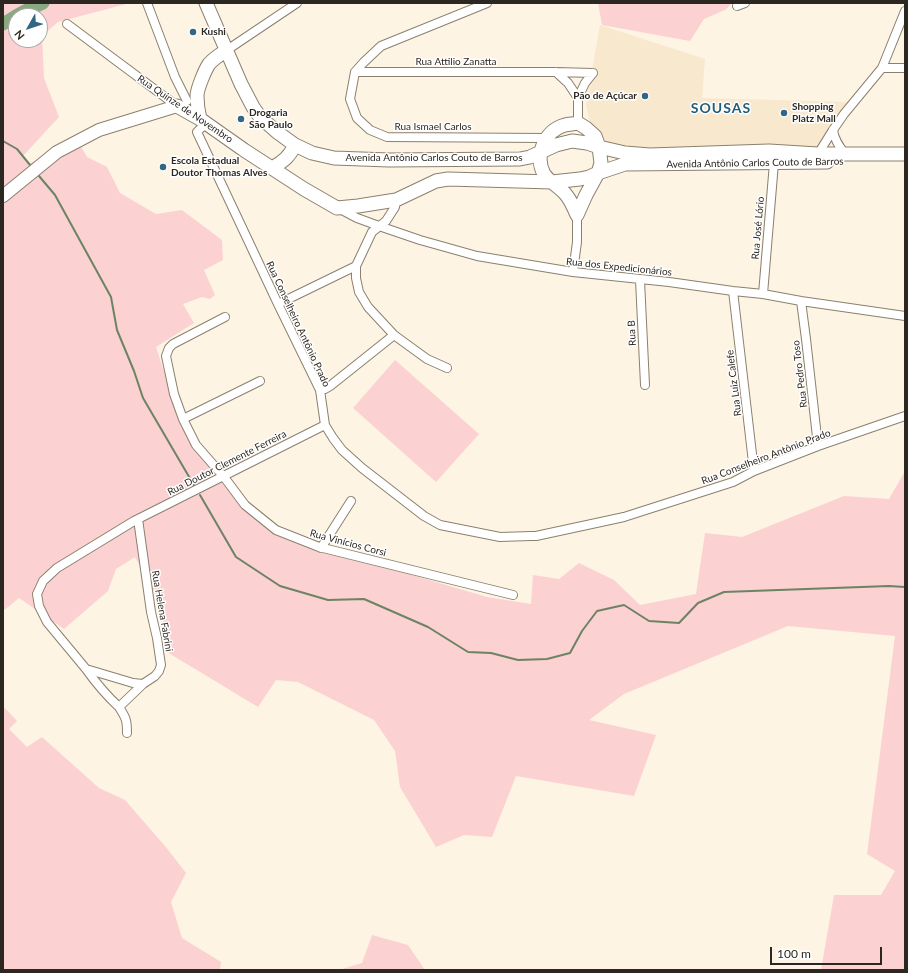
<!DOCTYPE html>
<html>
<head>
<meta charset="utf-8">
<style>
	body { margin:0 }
	#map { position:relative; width:908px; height:973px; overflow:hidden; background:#fdf4e4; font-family:Lato,sans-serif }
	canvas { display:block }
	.frame { position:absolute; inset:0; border:4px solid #2c2720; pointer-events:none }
	.north { position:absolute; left:8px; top:8px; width:40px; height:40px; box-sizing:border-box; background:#fff; border:1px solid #aba9a6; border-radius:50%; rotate:231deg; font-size:11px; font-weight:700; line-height:16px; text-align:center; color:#2c2720 }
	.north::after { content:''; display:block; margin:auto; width:14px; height:18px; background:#326682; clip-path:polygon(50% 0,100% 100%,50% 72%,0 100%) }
	.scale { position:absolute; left:770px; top:947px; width:112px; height:18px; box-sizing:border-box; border:2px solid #2c2720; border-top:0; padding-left:5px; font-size:12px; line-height:14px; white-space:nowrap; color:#2c2720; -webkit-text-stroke:3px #fff; paint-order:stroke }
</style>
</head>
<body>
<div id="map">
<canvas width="908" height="973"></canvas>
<div class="frame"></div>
<div class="north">N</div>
<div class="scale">100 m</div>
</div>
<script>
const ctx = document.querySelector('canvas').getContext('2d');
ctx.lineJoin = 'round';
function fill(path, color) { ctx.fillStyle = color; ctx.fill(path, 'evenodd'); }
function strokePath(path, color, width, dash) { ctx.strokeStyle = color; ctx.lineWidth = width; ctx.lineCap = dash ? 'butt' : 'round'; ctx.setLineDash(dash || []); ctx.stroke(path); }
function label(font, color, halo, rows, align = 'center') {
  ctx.font = font + ' Lato,sans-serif'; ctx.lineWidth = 3; ctx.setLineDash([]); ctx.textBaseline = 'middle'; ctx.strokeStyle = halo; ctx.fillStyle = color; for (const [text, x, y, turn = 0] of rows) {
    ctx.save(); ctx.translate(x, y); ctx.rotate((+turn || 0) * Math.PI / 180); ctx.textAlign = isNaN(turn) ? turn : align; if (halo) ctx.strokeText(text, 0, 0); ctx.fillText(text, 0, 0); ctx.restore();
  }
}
fill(new Path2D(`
	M600,25L705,59L702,98L851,102L816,151L666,152L610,146L590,123L586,105Z`), '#f8e8ce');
fill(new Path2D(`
	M3,3H130L58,22L42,36L44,78L59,117L22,157L30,163L80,145L87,157L107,167L120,193L156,214L182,210L222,240L223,260L204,270L215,295L210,299L202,297L183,304L194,323L156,347L178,414L193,447L241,507L272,532L315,551L405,573L487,597L531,604L533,575L559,579L579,563L614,580L640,605L696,594L705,533L742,537L844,496L889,499L905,471V970H821L834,895H881L895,871L867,854L895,636L788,626L624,694L589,720L656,735L634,796L516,776L492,837L464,835L436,847L400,787L395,751L374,720L298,682L276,680L258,707L167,652L160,602L135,557L116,569L108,591L64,629L19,598L3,611ZM16,16H40V40H16Z
	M598,3H732L725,10L704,19L690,41L602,25Z
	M395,360L479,434L436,482L353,408Z
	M3,706L17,721L9,729L27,747L42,737L99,788L125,800L165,846L186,873L171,902L182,938L221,962L220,970H3Z
	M372,935L408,945L425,970H339L362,963Z`), '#fcd1d1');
strokePath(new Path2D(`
	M3,141L17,149L30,165
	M39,176L55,195L111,297L117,330L134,371L143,398L195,487
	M200,495L236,557L280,586L328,600L364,599L428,627L468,652L491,653L518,660L547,659L570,653L582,631L597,611L624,605L649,621L679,623L698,603L724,592L889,586L905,587`), '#6c8365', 2);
strokePath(new Path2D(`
	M16,16L25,11L43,3
	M3,24L16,16`), '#88aa83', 13);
const street = new Path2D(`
	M147,3L175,77L187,101
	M487,3L381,46L363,63L355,72L350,99L357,118L370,130L387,137L546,138
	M737,6L745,3
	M67,24L177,106
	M227,50L297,3
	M882,68H905
	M355,72H556L593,73
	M556,72L568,83L578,98
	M578,123V98L585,83L593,73
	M207,124L201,128L197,132L278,304L320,390L325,425L333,438L342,450L362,468L424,516L440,525L500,537L531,536H536L624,517L733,482L754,471L818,446L905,416
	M833,130C834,139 839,146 845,154
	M818,154L833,130L844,114L882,68L905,11
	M396,200L395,207L386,221L372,232L356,266V278L359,292L368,307L394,335L427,359L447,368
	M340,209L357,218L379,226L420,240L477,256L573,272L669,282L733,291L763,294L801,301L905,316
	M573,272L577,242V215
	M640,280L645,385
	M733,291L754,471
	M763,294L774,163
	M801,301L806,339L818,446
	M278,304L356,266
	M225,317L173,344L169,348L166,356L174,394L183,419L196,445L224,477L245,505L276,530L319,547L513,595
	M320,390L325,389L330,386L394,335
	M183,419L260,381
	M138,519L151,612L157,638L161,665L159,671L155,676L143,684L133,683L86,669L47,622L39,606L37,594L43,581L57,568L134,521L325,425
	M321,548L351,501
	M86,669C96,683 107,696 119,707L143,684
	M119,707C126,718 127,720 127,733`);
const secondary = new Path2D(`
	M3,196L57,152L99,130L177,106`);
const primary = new Path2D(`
	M206,3L241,84L253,107L260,117L277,132L295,145L312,153L334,158L389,160L520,159L530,157L556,145L572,141L587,143L599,147L625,153L650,155L769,151L818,154H905
	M177,106L200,119L244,150L304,189L337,208L358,206L396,200L436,181L448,179L552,182L580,179L589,177L598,173L625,164L827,162
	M200,119C198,111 197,104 197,96C197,89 205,70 209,64C214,58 221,54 227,50
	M578,123L586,128L595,136L599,147L601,163L598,173L586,195L577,215C574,208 571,201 567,196C561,187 550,183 544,174C534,156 545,130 565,125C569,124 574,124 578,123Z
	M272,168C284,161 289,157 295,145`);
strokePath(street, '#8b806f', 10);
strokePath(secondary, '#8b806f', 14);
strokePath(primary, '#8b806f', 15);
strokePath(street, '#fff', 8);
strokePath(secondary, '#fff', 12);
strokePath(primary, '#fff', 13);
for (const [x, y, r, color] of [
	[193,32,4,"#326682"],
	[645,96,4,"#326682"],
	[784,113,4,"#326682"],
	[241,119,4,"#326682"],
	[163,167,4,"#326682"]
]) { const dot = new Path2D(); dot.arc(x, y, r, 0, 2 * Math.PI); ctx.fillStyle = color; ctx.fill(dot); strokePath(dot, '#fff', 1.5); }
label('bold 10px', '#2c2720', '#fff', [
	["Kushi",201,32],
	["Pão de Açúcar",637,96,"right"],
	["Shopping",792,107],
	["Platz Mall",792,119],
	["Drogaria",249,113],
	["São Paulo",249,125],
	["Escola Estadual",171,161],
	["Doutor Thomas Alves",171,173]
], 'left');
label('10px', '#2c2720', '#fff', [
	["Rua Attilio Zanatta",456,62],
	["Rua Quinze de Novembro",185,109,34],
	["Rua Ismael Carlos",433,127],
	["Avenida Antônio Carlos Couto de Barros",434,158],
	["Avenida Antônio Carlos Couto de Barros",755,163,-1],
	["Rua José Lório",758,228,-85],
	["Rua dos Expedicionários",619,267,6],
	["Rua Conselheiro Antônio Prado",298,324,65],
	["Rua B",632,333,-93],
	["Rua Pedro Toso",800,374,-97],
	["Rua Luiz Calefe",734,383,-97],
	["Rua Conselheiro Antônio Prado",766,457,-21],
	["Rua Doutor Clemente Ferreira",227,463,-27],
	["Rua Vinícios Corsi",348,543,15],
	["Rua Helena Fabrini",162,611,80]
]);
ctx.letterSpacing = '1px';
label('bold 14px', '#205e7d', '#fff', [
	["SOUSAS",721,108]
]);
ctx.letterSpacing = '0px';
</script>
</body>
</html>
